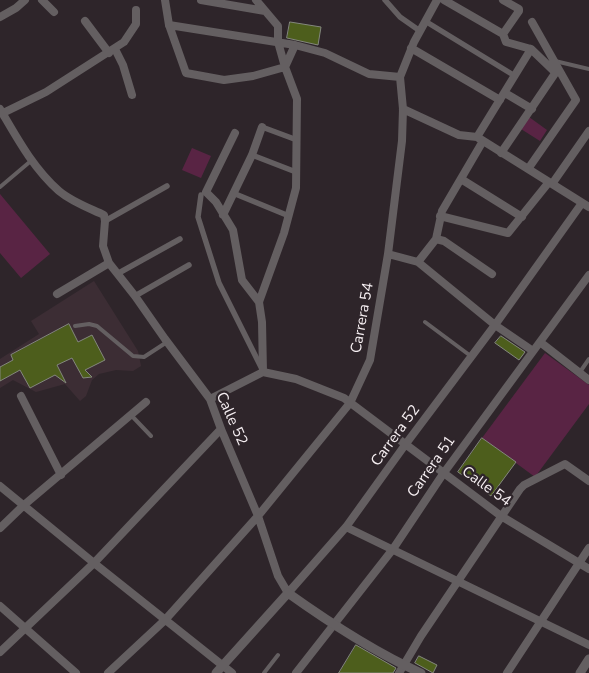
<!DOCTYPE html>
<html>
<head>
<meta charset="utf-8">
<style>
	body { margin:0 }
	canvas { display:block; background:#2e252a }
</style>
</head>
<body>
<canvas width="589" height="673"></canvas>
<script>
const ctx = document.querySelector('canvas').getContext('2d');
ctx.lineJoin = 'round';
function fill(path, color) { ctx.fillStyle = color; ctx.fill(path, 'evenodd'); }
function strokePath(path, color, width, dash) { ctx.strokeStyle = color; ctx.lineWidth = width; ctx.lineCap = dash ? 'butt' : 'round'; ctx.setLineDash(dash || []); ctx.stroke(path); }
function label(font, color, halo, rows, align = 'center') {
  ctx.font = font + ' "Nunito Sans",sans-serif'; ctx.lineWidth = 4.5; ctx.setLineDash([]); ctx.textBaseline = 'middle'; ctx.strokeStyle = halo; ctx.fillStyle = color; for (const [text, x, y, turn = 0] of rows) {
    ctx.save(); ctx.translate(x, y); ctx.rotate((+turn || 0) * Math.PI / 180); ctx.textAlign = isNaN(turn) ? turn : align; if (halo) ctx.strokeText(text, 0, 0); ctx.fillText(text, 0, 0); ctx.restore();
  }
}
fill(new Path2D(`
	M94,281L138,351L141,366L133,371L116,370L99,374L92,380L86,396L80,401L65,384L36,392L13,380L0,388V359L39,334L31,321Z`), '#3c2d34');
fill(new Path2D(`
	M529,117L547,130L540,141L521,129Z
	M192,148L211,156L201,178L182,170Z
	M0,194L50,254L21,278L0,253Z
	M545,353L589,385V404L535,477L482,438Z`), '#592444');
const building = new Path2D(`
	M290,22L321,27L318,45L287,38Z
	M69,324L78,342L92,335L105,360L85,370L92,377L83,378L72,358L57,365L66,383L55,375L30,388L20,370L0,381V367L13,360L11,355Z
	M501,336L525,352L519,360L495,343Z
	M482,438L516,462L491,496L458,472Z
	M356,645L396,668L393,673H339Z
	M419,656L437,665L433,673L415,663Z`);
fill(building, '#4d5e1c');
strokePath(building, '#83877d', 1);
strokePath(new Path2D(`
	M555,61L589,69
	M0,187L32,160
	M425,322L472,357
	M75,326L89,324L97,326L133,356L144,357L167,342
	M580,372L589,359
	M130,414L151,436
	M264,673L278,655`), '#645f61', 4);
strokePath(new Path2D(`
	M385,0L400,17L420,31
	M425,21L515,76
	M262,127L297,140
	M252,155L296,172
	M233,193L289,216
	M201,195L198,217L219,283L262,369
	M105,221L167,186
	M117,274L180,239
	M135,296L189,265`), '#645f61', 5.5);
strokePath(new Path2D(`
	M42,0L54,12
	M165,0L169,25L186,73L224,80L253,76L285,67L295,45
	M201,0L265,11
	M256,0L278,26V42L285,67L297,99L296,188L284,233L259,302L262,322L263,372
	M444,0L503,34
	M503,0L519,9V11L503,34
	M0,17L16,8L25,0
	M85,21L109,53
	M169,25L295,45L325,53L369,74L400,77
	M503,34L506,42L531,49L556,73
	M411,48L500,100
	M115,49L123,65L132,95
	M505,93L532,109
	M0,109C17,138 33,168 59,191C72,202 89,208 104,215L105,221L103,246L109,263L135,296L165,339L210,399L221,429L258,516L278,576L288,593L346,527L405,445L495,325L582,203
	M403,109L459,135L477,137L589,207
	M3,113L46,92L124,42L136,24V10
	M235,133L206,192L216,202L233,230L242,280L259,302
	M477,137L531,49
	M501,153L558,69
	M528,169L576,100L532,22
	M461,179L522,217
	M552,184L589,131
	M223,215L252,155L262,127
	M440,216L508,233L549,182
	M436,239L444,241L492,274
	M388,254L418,262L495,325L533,351
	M418,262L436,239L442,211L483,141
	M57,294L109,263
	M540,342L589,380
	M263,372L296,379L344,398L501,516L589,569
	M21,396L61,475
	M210,399L263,372
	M0,486L94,563L232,673
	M346,527L589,645
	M0,528L24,505L146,402
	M0,606L76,673
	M0,652L94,563L221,429
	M108,673L165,620L258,516L350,403L370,360L388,254L402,141L403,109L400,77L414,42L437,0
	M296,673L393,549L443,474L589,275
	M399,673L421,636L520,489L524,485L565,464L589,481
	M507,673L589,548`), '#645f61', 8);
strokePath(new Path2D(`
	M216,673L288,593C330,623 374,652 421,673
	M580,673L589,659`), '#645f61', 9);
label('15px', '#f6eff2', '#2e252a', [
	["Carrera 54",363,318,-80],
	["Calle 52",231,419,66],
	["Carrera 52",396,436,-54],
	["Carrera 51",432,467,-55],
	["Calle 54",486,487,36]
]);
</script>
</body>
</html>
